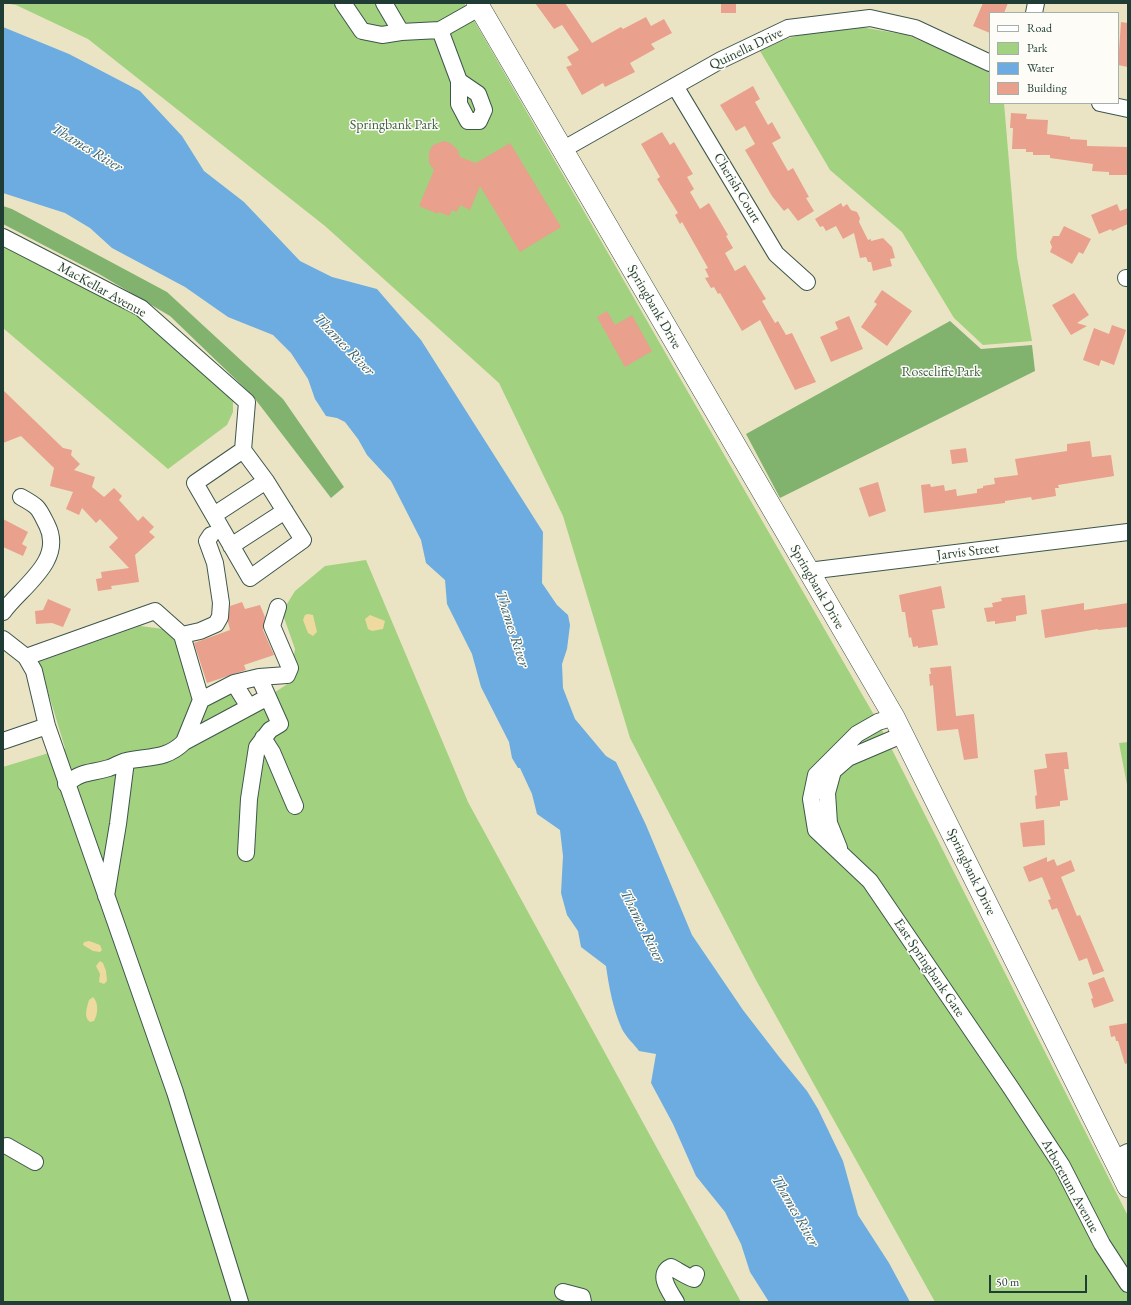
<!DOCTYPE html>
<html>
<head>
<meta charset="utf-8">
<style>
	body { margin:0 }
	#map { position:relative; width:1131px; height:1305px; overflow:hidden; background:#eae4c5; font-family:"EB Garamond",serif }
	canvas { display:block }
	.frame { position:absolute; inset:0; border:4px solid #1f3d34; pointer-events:none }
	.legend { position:absolute; left:989px; top:12px; width:130px; height:92px; box-sizing:border-box; background:#fdfcf7; border:1px solid #a4b0a9; margin:0; padding:5px 7px; list-style:none; font-size:12px; color:#1f3d34 }
	.legend li { display:flex; align-items:center; gap:8px; height:20px }
	.legend b { width:20px; border:1px solid #a4b0a9 }
	.scale { position:absolute; left:989px; top:1275px; width:98px; height:18px; box-sizing:border-box; border:2px solid #1f3d34; border-top:0; padding-left:5px; font-size:12px; line-height:14px; white-space:nowrap; color:#1f3d34; -webkit-text-stroke:3px #fdfcf7; paint-order:stroke }
</style>
</head>
<body>
<div id="map">
<canvas width="1131" height="1305"></canvas>
<div class="frame"></div>
<ul class="legend">
<li><b style="height:5px;background:#fff"></b>Road</li>
<li><b style="height:11px;background:#a2d180"></b>Park</li>
<li><b style="height:11px;background:#6cace0"></b>Water</li>
<li><b style="height:11px;background:#e9a08c"></b>Building</li>
</ul>
<div class="scale">50 m</div>
</div>
<script>
const ctx = document.querySelector('canvas').getContext('2d');
ctx.lineJoin = 'round';
function fill(path, color) { ctx.fillStyle = color; ctx.fill(path, 'evenodd'); }
function strokePath(path, color, width, dash) { ctx.strokeStyle = color; ctx.lineWidth = width; ctx.lineCap = dash ? 'butt' : 'round'; ctx.setLineDash(dash || []); ctx.stroke(path); }
function label(font, color, halo, rows, align = 'center') {
  ctx.font = font + ' "EB Garamond",serif'; ctx.lineWidth = 3; ctx.setLineDash([]); ctx.textBaseline = 'middle'; ctx.strokeStyle = halo; ctx.fillStyle = color; for (const [text, x, y, turn = 0] of rows) {
    ctx.save(); ctx.translate(x, y); ctx.rotate((+turn || 0) * Math.PI / 180); ctx.textAlign = isNaN(turn) ? turn : align; if (halo) ctx.strokeText(text, 0, 0); ctx.fillText(text, 0, 0); ctx.restore();
  }
}
fill(new Path2D(`
	M3,3H464L878,722L1128,1216V1302H935L756,980L630,738L563,516L499,383L325,226L88,39L16,5Z
	M855,26L907,35L990,70V103H1004L1017,257L1032,341L983,345L954,318L902,232L830,170L760,51L786,39L813,31Z
	M3,245L134,311L161,333L233,400V412L227,425L168,469L3,328Z
	M366,560L468,802L741,1302H3V767L65,748L39,662L140,626L180,631L200,694L225,685L246,711L289,683L295,649L282,612L295,591L325,566Z
	M1128,742V790L1119,743Z`), '#a2d180');
fill(new Path2D(`
	M3,206L12,209L167,292L283,399L344,487L331,498L252,395L170,316L99,274L3,224Z
	M950,321L981,349L1032,345L1035,371L780,498L746,434Z`), '#81b36e');
fill(new Path2D(`
	M308,614L313,615L317,632L313,636L308,633L303,620L305,615Z
	M370,615L385,621L383,629L372,631L368,629L365,619Z
	M89,941L100,945L102,950L100,952L93,951L83,945L84,942Z
	M100,961L103,963L106,971L107,981L104,984L99,982L100,974L96,966Z
	M93,997C99,1003 98,1014 94,1021L90,1022C83,1017 87,1008 89,1000Z`), '#eeda9e');
fill(new Path2D(`
	M3,27L69,54L140,91L182,136L204,171L244,202L300,261L332,277L377,289L421,340L543,532L542,583L557,605L568,615L570,625L567,649L562,664L563,688L575,719L606,756L616,762L646,825L692,935L743,1010L780,1058L807,1091L818,1109L843,1161L858,1215L889,1263L910,1302H769L750,1272L741,1244L725,1212L696,1176L673,1124L651,1083L656,1054L639,1051C634,1044 626,1037 622,1029C613,1009 609,987 606,966L581,947L578,931L567,915L561,893L563,856L560,830L537,814L532,794L520,768H518L512,758L509,742L481,687L472,654L447,604L445,580L426,563L421,540L391,481L367,455L358,439L345,422L337,418L326,416L315,399L308,379L291,353L273,335L228,317L185,287L112,248L90,228L65,213L3,193Z`), '#6cace0');
fill(new Path2D(`
	M535,3H565L592,43L621,27L623,29L646,17L651,26L664,19L672,33L651,44L655,49L630,63L635,72L605,87L603,83L582,95L566,67L572,65L567,57L579,50L562,25L554,29Z
	M721,3H736V13H721Z
	M983,3H1008L1004,13H990V33L973,26Z
	M1121,22L1128,23V67L1118,65Z
	M753,86L760,99L755,102L768,125L772,122L781,138L772,143L788,171L793,168L809,197L806,198L814,211L798,221L788,208L784,211L772,196L745,150L755,144L745,126L736,131L720,105Z
	M1011,113L1027,114L1026,119L1048,120L1047,134L1070,137V139L1087,140V146L1128,147V175H1109V172L1092,171L1093,164L1050,158V155H1033V152H1026V149H1012L1013,128H1010Z
	M662,132L670,145L674,142L693,174L687,177L694,189L690,192L700,209L709,203L728,235L726,236L733,248L725,253L735,271L745,265L766,299L762,301L775,323L778,321L786,335L792,333L816,382L795,390L760,320L742,331L720,293L718,294L714,287L711,288L705,278L709,277L705,269L708,268L682,222L680,224L675,215L678,213L657,179L660,177L641,144Z
	M444,141L450,143L458,150L460,157L476,163L510,143L561,227L520,252L480,186L470,210L460,205L457,212L452,210L449,216L439,212L438,214L419,206L434,170L429,163V152L433,145Z
	M841,203L843,207L847,204L851,210L857,212L860,218L859,222L868,240L871,239V241L883,238L892,247L895,258L890,259L892,266L873,271L871,262H868L866,257L860,258L854,233L843,239L836,226L826,231L823,226L820,227L815,219Z
	M1117,204L1120,211L1128,208V224L1112,231L1111,229L1099,234L1091,215Z
	M1064,226L1091,239L1083,254L1079,252L1072,264L1050,252L1052,247L1050,242L1053,236H1059Z
	M882,290L912,311L887,346L861,327L877,304L874,302Z
	M1074,293L1089,315L1077,323L1087,326L1071,335L1052,305Z
	M607,311L615,325L632,315L652,351L625,367L597,317Z
	M849,316L863,349L831,362L820,337L838,329L835,322Z
	M1112,325L1126,330L1114,365L1101,360L1099,366L1083,360L1094,328L1109,334Z
	M3,390L63,448L72,450L71,455L80,464L74,470L95,477L92,487L104,497L114,488L122,496L119,500L138,521L143,516L154,527L149,532L155,537L135,555L139,582L111,586L112,589L98,591L96,579L102,578L101,572L129,568L109,547L118,538L100,519L96,523L82,508L79,515L66,509L73,492L50,486L54,468L21,436L3,443Z
	M1090,441L1092,457L1111,455L1114,476L1058,485L1059,488H1055L1056,496L1032,500L1031,497L1005,501V503L924,513L921,485L930,484L931,487L944,485L945,491L956,489L957,496L977,493V489L983,488V486L995,484L994,478L1018,475L1015,459L1067,451V444Z
	M966,448L968,462L952,464L950,450Z
	M878,482L886,511L869,517L859,488Z
	M3,519L28,532L22,544L27,547L23,556L3,547Z
	M941,586L945,608L932,610L938,645L918,648V646L913,647L911,637L909,638L905,612H902L899,595Z
	M1025,595L1027,614L1016,616V621L995,624V621L987,622L984,608L993,607L992,603L1002,601L1001,598Z
	M48,599L71,609L63,627L52,623L36,624L35,611L43,610Z
	M242,602L245,609L260,605L265,617L263,630L274,655L244,665L246,670L207,683L194,643L230,630L228,622L230,606Z
	M1084,603V610L1128,603V627L1098,630V629L1045,638L1041,610Z
	M951,666L956,716L974,714L978,758L964,760L958,729L937,731L933,685L930,686L929,674H931L930,668Z
	M1067,752L1069,769H1064L1068,800L1060,801V806L1036,809L1035,796L1037,795L1034,770L1047,768L1045,754Z
	M1044,820L1045,845L1023,847L1020,823Z
	M1047,857V862L1054,859L1057,866L1071,860L1075,871L1061,877L1077,916L1080,915L1104,971L1093,975L1087,958L1079,961L1057,908L1052,910L1048,900L1051,899L1042,877L1029,882L1023,867Z
	M1104,977L1114,1001L1094,1008L1091,999L1093,998L1088,983Z
	M1128,1023V1063L1125,1064L1118,1041H1116L1115,1036L1111,1037L1109,1026Z`), '#e9a08c');
const minor = new Path2D(`
	M343,3L362,31L382,35L401,32L440,30L479,8
	M384,3L401,32
	M1034,13L1036,3
	M440,30L459,81V104L468,121H479L484,110L478,94L459,81
	M675,86L776,254L807,282
	M1100,103L1128,109
	M562,150L721,60L788,28L870,18L915,28L990,63
	M3,237L141,308L247,402L243,450L195,483L250,578L303,540L266,481L243,450
	M1126,278H1128
	M214,515L266,481
	M231,546L285,511
	M808,571L1128,532
	M3,612C21,587 65,561 47,525C38,507 39,507 21,497
	M182,635L201,700L184,742
	M3,639L26,657L34,671L47,726L175,1092L240,1302
	M26,657L155,611L182,635L200,631L216,624L220,617L221,603L215,563L207,541L211,535
	M259,677L287,675L290,668L272,626L278,607
	M234,683L259,677L280,724L270,730L257,747L249,799L246,853
	M201,700L234,683L249,707
	M894,717L878,722L857,734L816,775L811,799L816,830L870,881L1011,1088L1062,1166L1102,1244L1128,1284
	M263,738L272,752L295,806
	M3,741L47,726
	M66,784C84,770 89,774 109,768C115,766 121,762 126,761C148,756 166,760 184,742L268,697
	M839,848L829,823L827,793L833,771L848,758L902,735
	M106,896L118,824L126,761
	M7,1146L35,1162
	M1114,1159L1128,1152
	M563,1292L582,1297L583,1302
	M676,1302C670,1292 656,1274 671,1267C677,1270 689,1278 694,1279L696,1274`);
const major = new Path2D(`
	M477,3L894,717L1128,1187`);
strokePath(minor, '#3d564a', 18);
strokePath(major, '#3d564a', 22);
strokePath(minor, '#fff', 16);
strokePath(major, '#fff', 21);
label('14px', '#1f3d34', '#fdfcf7', [
	["Quinella Drive",746,49,-26],
	["Cherish Court",737,188,59],
	["MacKellar Avenue",102,290,29],
	["Springbank Drive",654,307,60],
	["Jarvis Street",968,552,-7],
	["Springbank Drive",817,587,60],
	["Springbank Drive",971,872,64],
	["East Springbank Gate",929,968,56],
	["Arboretum Avenue",1070,1186,61]
]);
label('14px', '#406247', '#fdfcf7', [
	["Springbank Park",394,125],
	["Rosecliffe Park",941,372]
]);
label('italic 15px', '#365e68', '#fdfcf7', [
	["Thames River",87,148,31],
	["Thames River",344,345,46],
	["Thames River",512,629,72],
	["Thames River",642,926,63],
	["Thames River",795,1211,60]
]);
</script>
</body>
</html>
